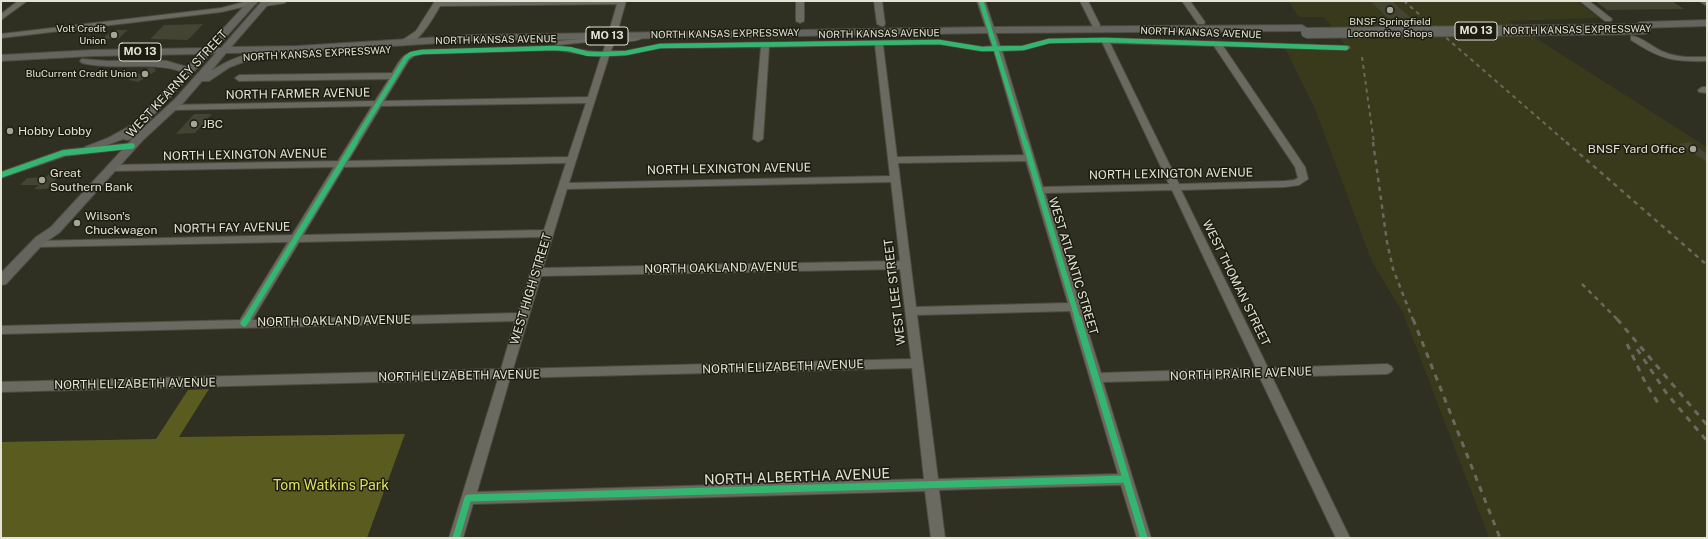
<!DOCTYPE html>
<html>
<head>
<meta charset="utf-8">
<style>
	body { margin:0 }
	#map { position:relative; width:1708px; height:539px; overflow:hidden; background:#2f2f22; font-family:"Public Sans",sans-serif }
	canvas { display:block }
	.frame { position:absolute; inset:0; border:2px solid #e3e4d5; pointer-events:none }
</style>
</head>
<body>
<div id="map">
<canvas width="1708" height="539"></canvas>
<div class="frame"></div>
</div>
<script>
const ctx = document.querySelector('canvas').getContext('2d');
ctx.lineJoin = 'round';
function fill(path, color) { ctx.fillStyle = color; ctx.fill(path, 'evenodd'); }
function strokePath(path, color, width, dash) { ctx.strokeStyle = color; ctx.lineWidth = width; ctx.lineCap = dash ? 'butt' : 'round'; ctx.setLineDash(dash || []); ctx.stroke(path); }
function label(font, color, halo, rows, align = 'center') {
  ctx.font = font + ' "Public Sans",sans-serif'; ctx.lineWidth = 3; ctx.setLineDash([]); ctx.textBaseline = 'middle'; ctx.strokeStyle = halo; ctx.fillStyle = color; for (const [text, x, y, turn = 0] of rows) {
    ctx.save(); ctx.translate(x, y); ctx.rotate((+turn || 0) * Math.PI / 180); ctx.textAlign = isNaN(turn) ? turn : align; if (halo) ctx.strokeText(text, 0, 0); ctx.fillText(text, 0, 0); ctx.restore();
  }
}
fill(new Path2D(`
	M1288,1H1577L1599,18L1509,21L1707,147V538H1489L1403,313L1372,262L1315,109L1285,48L1347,51L1340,37L1324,17H1299Z`), '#39391b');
fill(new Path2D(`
	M209,389L179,437L405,434L367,538H1V442L156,439L188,390Z`), '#5a5b1f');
fill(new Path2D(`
	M1370,1H1392L1411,18L1389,19Z
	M1595,1H1672L1684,9L1607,10Z
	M203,24L190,38L187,40L150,39L164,25Z
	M115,30H128L118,39H102L110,32Z
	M149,68H154L156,71L138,82L128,80Z
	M194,114H212L195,133L176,134Z
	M1690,142L1707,154V162L1679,144Z
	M54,169H66L47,189H34L39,185H20L27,178L46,177Z`), '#443');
const minor = new Path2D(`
	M18,1H27L1,20V14Z
	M248,1L257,2L256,4L221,12L1,38V34L221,8Z
	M269,1H286L285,3L265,6L261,4Z
	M435,1H626L616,37L638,36L642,38C634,44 622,39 614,43L611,51H626L660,44L939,40L982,47L992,46L977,1H985L1000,46H1023L1049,39L1105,38L1349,46L1350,48L1346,50L1223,46L1305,167L1308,179L1299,185L1285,187L1181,190L1268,368L1387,364L1391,366L1393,369L1391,372L1387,374L1272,377L1350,538H1336L1260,378L1103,382L1151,538H1137L1121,485L939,490L945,538H931L925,491L473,504L463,538H449L498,379L1,392V382L501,369L515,321L1,334V326L240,320L288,242L36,247L32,246L31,244L32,242L36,241L292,235L334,167L111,171L106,168L111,165L338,161L372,106L173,110L170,109L169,107L170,105L375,101L389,79L239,81L235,78L239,75L392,73C402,57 402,53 422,50L554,46C571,47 586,52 603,52L607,40L558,45L554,43L558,41L602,37L608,35L617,4L440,6C433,18 417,48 401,45V41L416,31ZM1102,42L1169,184L1043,187L1002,51L1023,50L1049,43ZM1110,43L1214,46L1295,167L1298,178L1294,180L1285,181L1179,184ZM939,44L982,51H994L1024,155L897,157L883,45ZM875,45L890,176L569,183L609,56L626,55L660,48L761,47L753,139L758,142L763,139L769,47ZM554,50C570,51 585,56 601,56L588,97L384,101L409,60L414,56L422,54ZM586,103L568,157L348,161L381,106ZM1026,161L1068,303L916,307L898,163ZM566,163L544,230L303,235L344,167ZM891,182L900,261L543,268L567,189ZM1172,190L1256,368L1101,373L1045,193ZM541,237L518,313L252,320L299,242ZM900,269L911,359L513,369L541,276ZM1070,311L1118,474L938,479L917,315ZM912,368L924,479L477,492L510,378Z
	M796,1H804V21L800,23L796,21Z
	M874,1H882L885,24L884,26H881L877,24Z
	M1080,1H1088L1100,25L1099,27H1093Z
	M1182,1H1190L1205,22L1204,24H1198Z
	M1580,1H1589L1612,19L1611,21H1605Z
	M1631,36C1639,35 1655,49 1664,52C1677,58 1693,57 1707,57V61C1673,62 1660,59 1631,40Z
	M1702,87H1707V93L1699,92L1698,90Z
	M132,143L137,146L135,148L65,156L1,178V172L63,150Z`);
const major = new Path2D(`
	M249,1H258L216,48H221L262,1H271L231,47L297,46L472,35L991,27L1302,25L1307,28L1302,31L991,33L472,41L297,52L226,53L211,71C222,64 233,58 246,55L251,58L249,60L230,67L209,81H202L183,103L143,140L59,233L44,243L6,284L1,285V273L36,237L51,227L135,136L175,99L216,53L210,54L131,139L127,140L123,139L89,152L83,149L85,147L108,138L132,125L181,74L180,71C148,61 114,71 82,63L80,61L82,59L108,61L154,60L167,61L187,67L199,54L92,56L1,61V55L92,50L205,48Z
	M1699,1H1707V6Z
	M1707,20V26L1640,28L1635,25L1640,22Z`);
strokePath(minor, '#4c4c40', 2);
strokePath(major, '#4c4c40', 2);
fill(minor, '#6a6a60');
fill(major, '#65655f');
strokePath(new Path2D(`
	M1404,1L1567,143
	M1362,57L1374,143`), '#69695e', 2, [4, 4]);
strokePath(new Path2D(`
	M1373,142L1387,242L1393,269L1413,320
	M1566,142L1707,265
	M1582,284L1618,320`), '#69695e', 2.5, [4.5, 4.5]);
strokePath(new Path2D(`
	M1413,319L1500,538
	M1617,319L1707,425
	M1627,344L1645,382L1658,403
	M1637,349L1667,394L1707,441`), '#69695e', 3, [6, 6]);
const majorBridge = new Path2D(`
	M1306,33L1646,29`);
strokePath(majorBridge, '#4c4c40', 12, []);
strokePath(majorBridge, '#65655f', 10);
strokePath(new Path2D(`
	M981,1L1025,143
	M354,143L406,58L411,54L422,52L554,48L570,49L588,54H606L626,53L660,46L939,42L982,49L1023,48L1049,41L1105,40L1346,48`), '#33b770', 4.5);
strokePath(new Path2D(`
	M1025,142L1078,320
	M1,175L63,153L132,146
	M246,320L355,142`), '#33b770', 5.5);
strokePath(new Path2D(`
	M1078,319L1144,538
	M244,323L247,319
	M456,538L468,498L1126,479`), '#33b770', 7);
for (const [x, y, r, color] of [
	[1390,10,4,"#a4a596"],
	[114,35,4,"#a4a596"],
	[145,74,4,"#a4a596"],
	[194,124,4,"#a4a596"],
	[10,131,4,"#a4a596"],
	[1693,149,4,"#a4a596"],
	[42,180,4,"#a4a596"],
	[77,223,4,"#a4a596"]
]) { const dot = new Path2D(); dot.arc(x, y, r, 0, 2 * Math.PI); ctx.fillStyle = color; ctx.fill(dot); strokePath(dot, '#1c1c11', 1.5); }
label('10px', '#e3e4d5', '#1c1c11', [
	["BNSF Springfield",1390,22,"center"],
	["Locomotive Shops",1390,34,"center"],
	["Volt Credit",106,29],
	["Union",106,41],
	["BluCurrent Credit Union",137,74]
], 'right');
label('10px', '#e3e4d5', '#1c1c11', [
	["NORTH KANSAS EXPRESSWAY",1577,30,-1],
	["NORTH KANSAS AVENUE",1201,33,2],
	["NORTH KANSAS EXPRESSWAY",725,34,-1],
	["NORTH KANSAS AVENUE",879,34,-1],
	["NORTH KANSAS AVENUE",496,40,-1],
	["NORTH KANSAS EXPRESSWAY",317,54,-3]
]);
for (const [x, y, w] of [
	[1476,31,42],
	[607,36,42],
	[140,52,42]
]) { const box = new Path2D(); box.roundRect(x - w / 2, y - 9, w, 18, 3); ctx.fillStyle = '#1c1c11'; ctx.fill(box); strokePath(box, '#e3e4d5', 1); }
label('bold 11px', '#e3e4d5', null, [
	["MO 13",1476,31],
	["MO 13",607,36],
	["MO 13",140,52]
]);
label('12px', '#e3e4d5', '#1c1c11', [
	["WEST KEARNEY STREET",177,84,-47],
	["NORTH FARMER AVENUE",298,94,-1],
	["NORTH LEXINGTON AVENUE",245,155,-1],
	["NORTH LEXINGTON AVENUE",729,169,-1],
	["NORTH LEXINGTON AVENUE",1171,174,-1],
	["NORTH FAY AVENUE",232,228,-1],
	["WEST ATLANTIC STREET",1073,266,73],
	["NORTH OAKLAND AVENUE",721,268,-1],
	["WEST THOMAN STREET",1236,283,64],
	["WEST HIGH STREET",531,289,-73],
	["WEST LEE STREET",895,292,-97],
	["NORTH OAKLAND AVENUE",334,321,-1],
	["NORTH ELIZABETH AVENUE",783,367,-2],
	["NORTH PRAIRIE AVENUE",1241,374,-2],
	["NORTH ELIZABETH AVENUE",459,376,-1],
	["NORTH ELIZABETH AVENUE",135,384,-1]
]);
label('12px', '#e3e4d5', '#1c1c11', [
	["JBC",202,124],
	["Hobby Lobby",18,131],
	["BNSF Yard Office",1685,149,"right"],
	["Great",50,173],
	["Southern Bank",50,187],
	["Wilson's",85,216],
	["Chuckwagon",85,230]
], 'left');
label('14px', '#e3e4d5', '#1c1c11', [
	["NORTH ALBERTHA AVENUE",797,477,-2]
]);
label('14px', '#e0e25c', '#1c1c11', [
	["Tom Watkins Park",331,486]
]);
</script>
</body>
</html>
